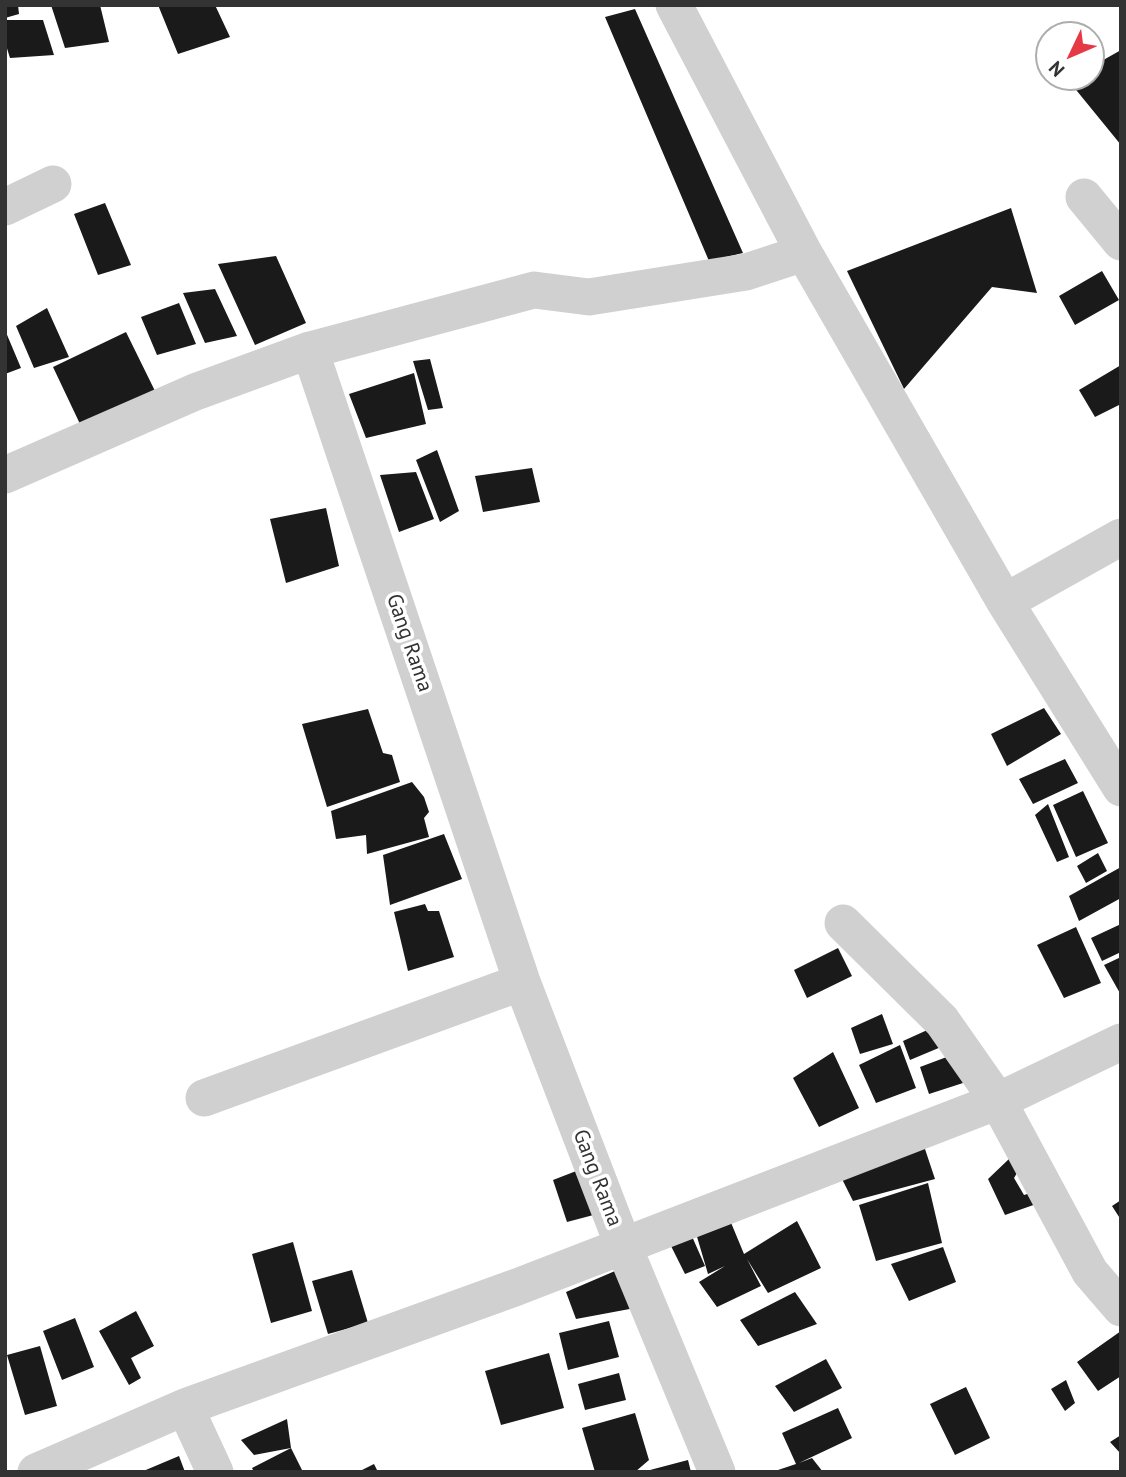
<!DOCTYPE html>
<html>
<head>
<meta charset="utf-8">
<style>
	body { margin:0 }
	#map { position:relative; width:1126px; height:1477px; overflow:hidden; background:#fff; font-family:"PT Sans",sans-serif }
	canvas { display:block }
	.frame { position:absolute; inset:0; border:7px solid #333; pointer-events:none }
	.north { position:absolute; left:1035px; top:21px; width:70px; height:70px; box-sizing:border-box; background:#fff; border:2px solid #adadad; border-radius:50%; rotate:226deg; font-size:19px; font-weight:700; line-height:28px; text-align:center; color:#333 }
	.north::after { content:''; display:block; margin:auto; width:24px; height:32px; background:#e63946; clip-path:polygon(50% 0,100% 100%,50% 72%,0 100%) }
</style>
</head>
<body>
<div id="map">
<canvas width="1126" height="1477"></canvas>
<div class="frame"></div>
<div class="north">N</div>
</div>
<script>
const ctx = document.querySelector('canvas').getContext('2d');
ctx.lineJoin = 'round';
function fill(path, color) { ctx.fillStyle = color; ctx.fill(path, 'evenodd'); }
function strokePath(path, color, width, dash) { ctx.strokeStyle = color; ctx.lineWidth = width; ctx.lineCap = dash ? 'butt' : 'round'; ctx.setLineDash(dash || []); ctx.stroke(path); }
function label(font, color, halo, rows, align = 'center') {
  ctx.font = font + ' "PT Sans",sans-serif'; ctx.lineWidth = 7; ctx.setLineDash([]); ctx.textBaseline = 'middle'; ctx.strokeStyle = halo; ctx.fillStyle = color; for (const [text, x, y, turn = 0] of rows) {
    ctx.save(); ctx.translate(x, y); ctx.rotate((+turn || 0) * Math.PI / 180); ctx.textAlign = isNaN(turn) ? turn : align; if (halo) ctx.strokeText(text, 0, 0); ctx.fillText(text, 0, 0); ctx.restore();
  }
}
fill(new Path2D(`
	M5,5H18L19,14L5,18Z
	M51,5H100L109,42L65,48Z
	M158,5H215L230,37L178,54Z
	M635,9L743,253L709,261L605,17Z
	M5,20H43L54,55L10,58L5,42Z
	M1121,50V145L1068,80L1091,77V67Z
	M105,203L131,265L98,275L74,214Z
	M1011,208L1037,293L992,287L904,389L847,271Z
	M276,256L306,323L255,345L218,264Z
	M1102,271L1119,300L1075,325L1059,296Z
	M215,289L237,336L205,343L183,293Z
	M179,303L196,344L157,355L141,317Z
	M47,308L69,357L34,368L16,326Z
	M5,330L21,368L5,374Z
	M126,332L155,391L80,424L53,367Z
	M430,359L443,408L428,410L413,361Z
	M1121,365V404L1095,417L1079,390Z
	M414,373L426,424L366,438L349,394Z
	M437,450L459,511L440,522L416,460Z
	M532,468L540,502L483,512L475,476Z
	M416,472L434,519L399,532L380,475Z
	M326,508L339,566L286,583L270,519Z
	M1044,708L1061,734L1007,766L991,734Z
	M368,709L383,753L392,755L400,782L327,807L302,724Z
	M1065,759L1078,783L1033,804L1019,779Z
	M412,782L424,797L429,812L424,818L429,837L367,854L366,835L336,839L331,811Z
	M1083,791L1108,843L1076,857L1053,805Z
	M1048,804L1069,857L1057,862L1035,815Z
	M444,834L462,879L390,905L383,855Z
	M1098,853L1107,871L1086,883L1077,866Z
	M1121,867V898L1079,921L1069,896Z
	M425,904L428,911H439L454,957L408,971L394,912Z
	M1121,924V952L1102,961L1091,938Z
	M1076,927L1101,983L1064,998L1037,945Z
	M838,948L852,976L807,998L794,970Z
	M1121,957V995L1104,965Z
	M882,1014L893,1044L860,1054L851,1028Z
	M934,1027L941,1047L910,1060L903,1041Z
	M900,1045L916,1088L876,1103L859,1065Z
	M833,1052L859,1108L819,1127L793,1078Z
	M952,1055L963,1083L929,1094L920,1067Z
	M922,1140L935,1179L853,1201L840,1175Z
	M1010,1158L1020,1168L1014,1178L1024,1195L1040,1190L1042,1202L1005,1215L988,1179Z
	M584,1168L601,1213L567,1222L553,1180Z
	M928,1183L942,1243L876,1261L859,1205Z
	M1121,1200V1220L1112,1206Z
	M727,1213L744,1254L797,1221L821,1268L768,1293L747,1259L761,1286L717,1307L699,1282L725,1266L708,1274L695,1230Z
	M687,1225L705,1266L685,1274L669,1242Z
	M293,1242L312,1311L271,1323L252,1254Z
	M943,1247L956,1282L909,1301L891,1264Z
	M629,1265L635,1308L576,1319L566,1292Z
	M352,1270L368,1323L328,1334L312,1281Z
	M795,1292L817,1324L758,1346L740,1320Z
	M136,1311L154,1346L131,1358L141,1378L129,1385L99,1331Z
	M75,1318L94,1367L62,1380L43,1331Z
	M609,1321L619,1357L568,1370L559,1333Z
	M1121,1331V1376L1098,1391L1077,1362Z
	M40,1346L57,1406L25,1415L7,1355Z
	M549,1353L564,1408L501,1425L485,1371Z
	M826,1359L842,1388L794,1412L775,1386Z
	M619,1373L626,1400L585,1410L578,1384Z
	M1066,1380L1075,1403L1065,1411L1051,1389Z
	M966,1387L990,1438L955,1455L930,1404Z
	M838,1408L852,1438L799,1463L812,1458L823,1472H772L796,1464L782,1433Z
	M635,1413L649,1460L635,1472H595L582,1428Z
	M287,1419L291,1448L254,1455L241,1440Z
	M1121,1435V1454L1110,1442Z
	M291,1448L303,1472H254L252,1468Z
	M179,1456L185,1472H141Z
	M688,1460L691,1472H650V1470Z
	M374,1464L378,1472H358Z`), '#1a1a1a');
strokePath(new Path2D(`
	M674,5L804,253L1005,602L1121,788
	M1084,197L1121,242
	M5,207L53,184
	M310,350L534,290L589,297L746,272L804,253
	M5,475L195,392L310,350L522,982L623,1245L717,1472
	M1005,602L1121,537
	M843,923L942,1021L998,1101L1090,1272L1121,1308
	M204,1098L522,982
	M185,1407L215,1472
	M36,1472L185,1407L517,1287L998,1101L1121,1042`), '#d0d0d0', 37);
label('21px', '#333', '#fff', [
	["Gang Rama",409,643,71],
	["Gang Rama",597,1178,69]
]);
</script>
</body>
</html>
